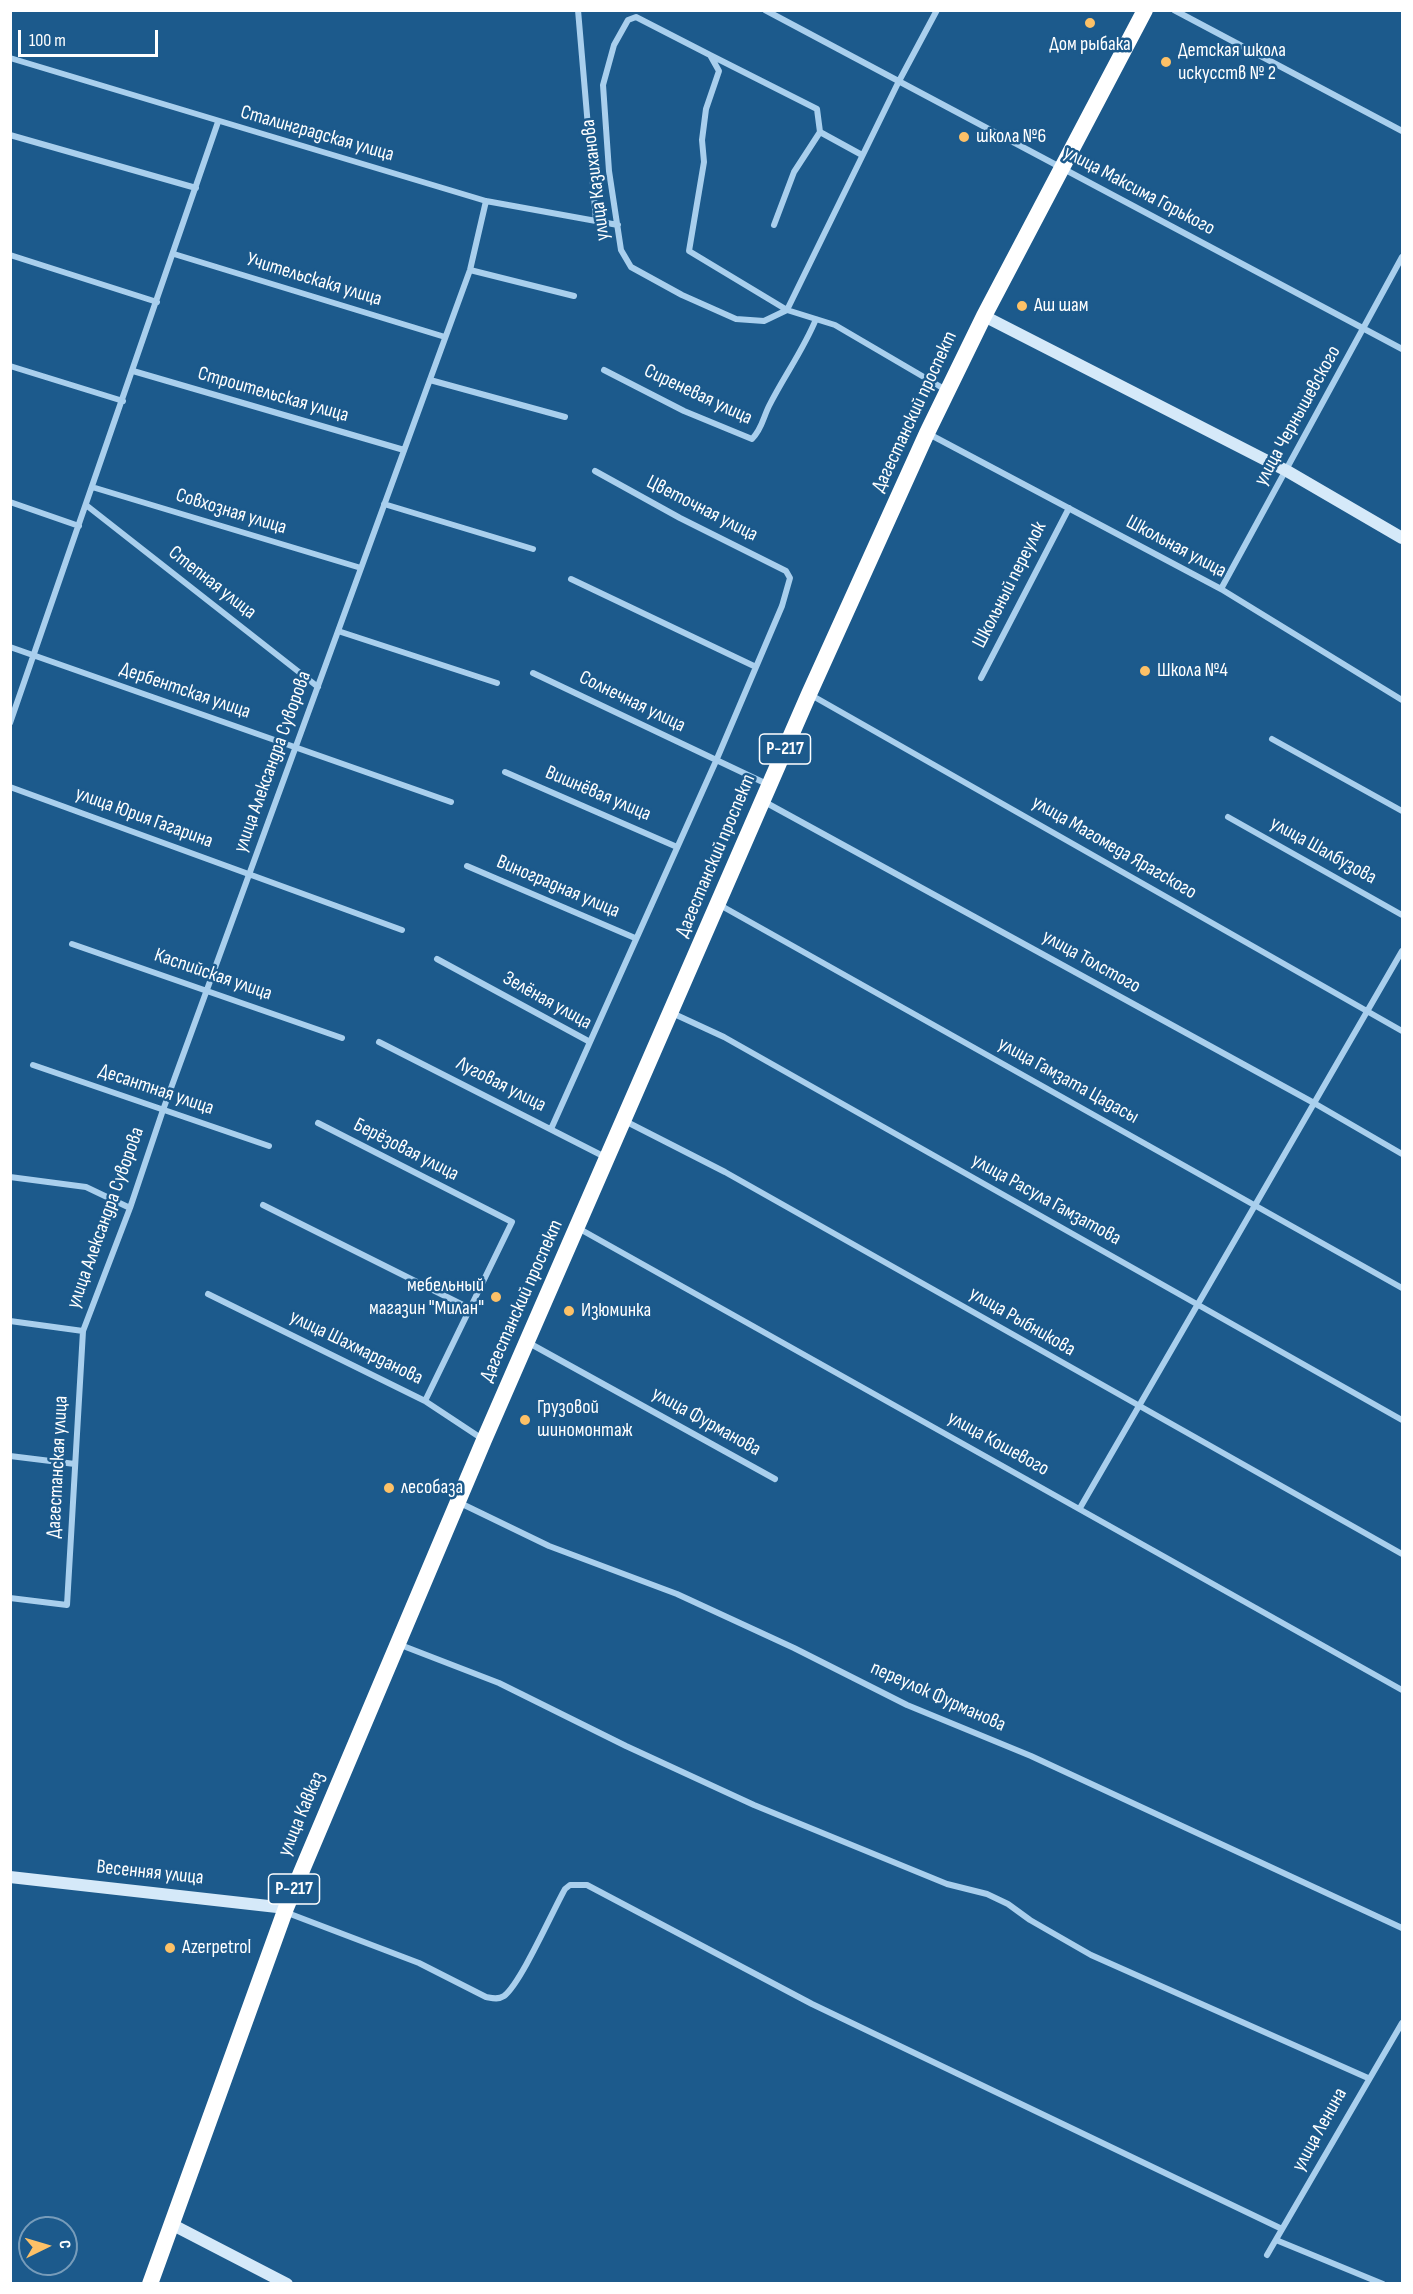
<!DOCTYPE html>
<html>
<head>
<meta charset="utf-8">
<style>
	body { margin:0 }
	#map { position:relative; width:1413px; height:2294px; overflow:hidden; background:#1c5a8c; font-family:"Sofia Sans Condensed",sans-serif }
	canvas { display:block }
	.frame { position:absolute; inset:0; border:12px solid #fff; pointer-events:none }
	.north { position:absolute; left:18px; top:2216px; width:60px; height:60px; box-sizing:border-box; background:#1c5a8c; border:2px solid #779cba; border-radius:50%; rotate:85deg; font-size:16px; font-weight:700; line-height:24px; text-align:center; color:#fff }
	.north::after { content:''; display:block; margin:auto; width:21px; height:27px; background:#fdc167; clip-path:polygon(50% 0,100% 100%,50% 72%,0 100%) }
	.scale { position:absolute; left:18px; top:30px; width:140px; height:27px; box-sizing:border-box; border:3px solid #fff; border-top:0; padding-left:8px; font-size:18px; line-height:21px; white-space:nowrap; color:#fff; -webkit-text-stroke:4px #1c5a8c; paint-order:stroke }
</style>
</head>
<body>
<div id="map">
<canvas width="1413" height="2294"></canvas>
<div class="frame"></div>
<div class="north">С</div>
<div class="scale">100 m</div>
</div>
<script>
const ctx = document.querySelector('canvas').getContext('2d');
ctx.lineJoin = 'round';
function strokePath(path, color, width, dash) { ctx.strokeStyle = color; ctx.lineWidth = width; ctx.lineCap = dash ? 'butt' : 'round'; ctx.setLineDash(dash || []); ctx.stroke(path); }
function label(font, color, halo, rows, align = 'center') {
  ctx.font = font + ' "Sofia Sans Condensed",sans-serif'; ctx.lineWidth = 5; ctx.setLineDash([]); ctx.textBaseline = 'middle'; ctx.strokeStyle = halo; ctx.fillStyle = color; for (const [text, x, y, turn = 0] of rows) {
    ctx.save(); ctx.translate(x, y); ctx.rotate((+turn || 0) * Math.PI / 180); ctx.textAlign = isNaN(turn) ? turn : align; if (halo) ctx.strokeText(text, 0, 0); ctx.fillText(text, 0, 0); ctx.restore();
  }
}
strokePath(new Path2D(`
	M578,10L596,220
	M765,10L1402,349
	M1174,10L1402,131
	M710,55L817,109L820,132L794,172L774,225
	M10,58L486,201L618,225
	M820,132L862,155
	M10,135L196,188
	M174,254L445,337
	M10,255L157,302
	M470,270L574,296
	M787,310L764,321L736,319L682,295L631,267L621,250L609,171L603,85L614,45L628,20L636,17L710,55L719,71L706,109L702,140L704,162L689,251L787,310L835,325L946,390
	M787,310L898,83L937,10
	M10,366L123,401
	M604,370L684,411L752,439C762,429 763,418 769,406C784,376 804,349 816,319
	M133,371L404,450
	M430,380L565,417
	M927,433L1221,589L1402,700
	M92,487L361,568
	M10,502L79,526
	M384,504L533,549
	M86,505L318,687
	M571,579L756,667
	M1221,589L1402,257
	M338,631L497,683
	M10,647L451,802
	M533,673L769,785
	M981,678L1069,508
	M811,695L1402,1031
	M10,723L218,122
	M1272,739L1402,811
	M505,772L677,847
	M10,787L402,930
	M763,801L1314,1103L1402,1154
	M1228,817L1402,915
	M467,866L635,938
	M718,904L1402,1288
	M72,944L342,1038
	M437,959L590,1042L551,1129
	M672,1013L724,1037L1402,1420
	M379,1042L605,1157
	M590,1042L716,761L782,606L790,578L786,571L680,518L595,471
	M33,1065L269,1146
	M625,1121L725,1172L1402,1554
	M318,1123L512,1222L425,1401
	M10,1177L86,1187L130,1208
	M263,1205L471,1309
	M578,1228L1402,1690
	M208,1294L425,1401L484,1440
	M10,1321L83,1331
	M529,1343L775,1479
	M10,1456L75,1464
	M458,1502L549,1546L677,1594L794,1648L907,1705L1031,1756L1402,1928
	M1080,1508L1402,951
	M10,1598L67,1605L83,1331L130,1208L163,1110L470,270L486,201
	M398,1644L499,1683L626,1746L754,1805L947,1884L987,1894L1008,1904L1030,1920L1091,1955L1368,2078
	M285,1912L419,1963L486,1997C492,1998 498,2000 504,1996C521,1983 552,1912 565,1889L570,1885H587L812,2004L1282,2229
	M1276,2240L1383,2284
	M1267,2255L1402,2023`), '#a9cfed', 6);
strokePath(new Path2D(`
	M984,316L1287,471L1402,538
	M10,1877L286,1908
	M173,2225L287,2284`), '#d5e9f9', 12);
strokePath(new Path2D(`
	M150,2284L286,1908L484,1440L809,694L927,433L984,316L1145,10`), '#fff', 16);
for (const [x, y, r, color] of [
	[1090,23,6,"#fdc167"],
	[1166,62,6,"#fdc167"],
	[964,137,6,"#fdc167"],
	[1022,306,6,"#fdc167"],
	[1145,671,6,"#fdc167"],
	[496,1297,6,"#fdc167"],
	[569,1311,6,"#fdc167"],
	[525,1420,6,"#fdc167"],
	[389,1488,6,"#fdc167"],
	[170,1948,6,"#fdc167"]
]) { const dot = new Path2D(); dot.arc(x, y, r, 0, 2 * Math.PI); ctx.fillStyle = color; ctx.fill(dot); strokePath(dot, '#1c5a8c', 2); }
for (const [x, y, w] of [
	[785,749,51],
	[294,1889,51]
]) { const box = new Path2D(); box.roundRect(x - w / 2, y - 15, w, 30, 4.5); ctx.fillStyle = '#1c5a8c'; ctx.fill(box); strokePath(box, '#fff', 1.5); }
label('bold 18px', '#fff', null, [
	["Р-217",785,749],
	["Р-217",294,1889]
]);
label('20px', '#fff', '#1c5a8c', [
	["Дом рыбака",1090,45,"center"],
	["Детская школа",1178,51],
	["искусств № 2",1178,74],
	["школа №6",976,137],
	["Аш шам",1034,306],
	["Школа №4",1157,671],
	["мебельный",484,1286,"right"],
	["магазин \"Милан\"",484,1309,"right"],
	["Изюминка",581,1311],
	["Грузовой",537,1408],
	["шиномонтаж",537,1431],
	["лесобаза",401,1488],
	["Azerpetrol",182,1948]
], 'left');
label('20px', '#fff', '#1c5a8c', [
	["Сталинградская улица",317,134,16],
	["улица Казиханова",596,180,-97],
	["улица Максима Горького",1139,191,28],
	["Учительскакя улица",314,280,17],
	["Строительская улица",273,395,16],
	["Сиреневая улица",698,395,25],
	["Дагестанский проспект",915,412,-65],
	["улица Чернышевского",1298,416,-61],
	["Цветочная улица",702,509,27],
	["Совхозная улица",231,512,17],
	["Школьная улица",1176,547,28],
	["Степная улица",212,583,38],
	["Школьный переулок",1010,585,-63],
	["Дербентская улица",185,691,19],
	["Солнечная улица",632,702,26],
	["улица Александра Суворова",273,762,-70],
	["Вишнёвая улица",598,794,23],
	["улица Юрия Гагарина",144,818,20],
	["улица Магомеда Ярагского",1114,848,30],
	["улица Шалбузова",1323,851,29],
	["Дагестанский проспект",716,856,-67],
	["Виноградная улица",558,887,23],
	["улица Толстого",1091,962,29],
	["Каспийская улица",213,975,19],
	["Зелёная улица",547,1001,29],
	["улица Гамзата Цадасы",1068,1081,29],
	["Луговая улица",501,1085,27],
	["Десантная улица",156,1090,19],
	["Берёзовая улица",406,1150,27],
	["улица Расула Гамзатова",1046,1200,29],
	["улица Александра Суворова",106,1218,-70],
	["Дагестанский проспект",522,1301,-66],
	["улица Рыбникова",1022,1322,30],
	["улица Шахмарданова",356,1348,26],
	["улица Фурманова",706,1422,29],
	["улица Кошевого",998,1444,29],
	["Дагестанская улица",58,1467,-87],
	["переулок Фурманова",938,1697,24],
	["улица Кавказ",302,1814,-67],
	["Весенняя улица",150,1873,6],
	["улица Ленина",1320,2130,-61]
]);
</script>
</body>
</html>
